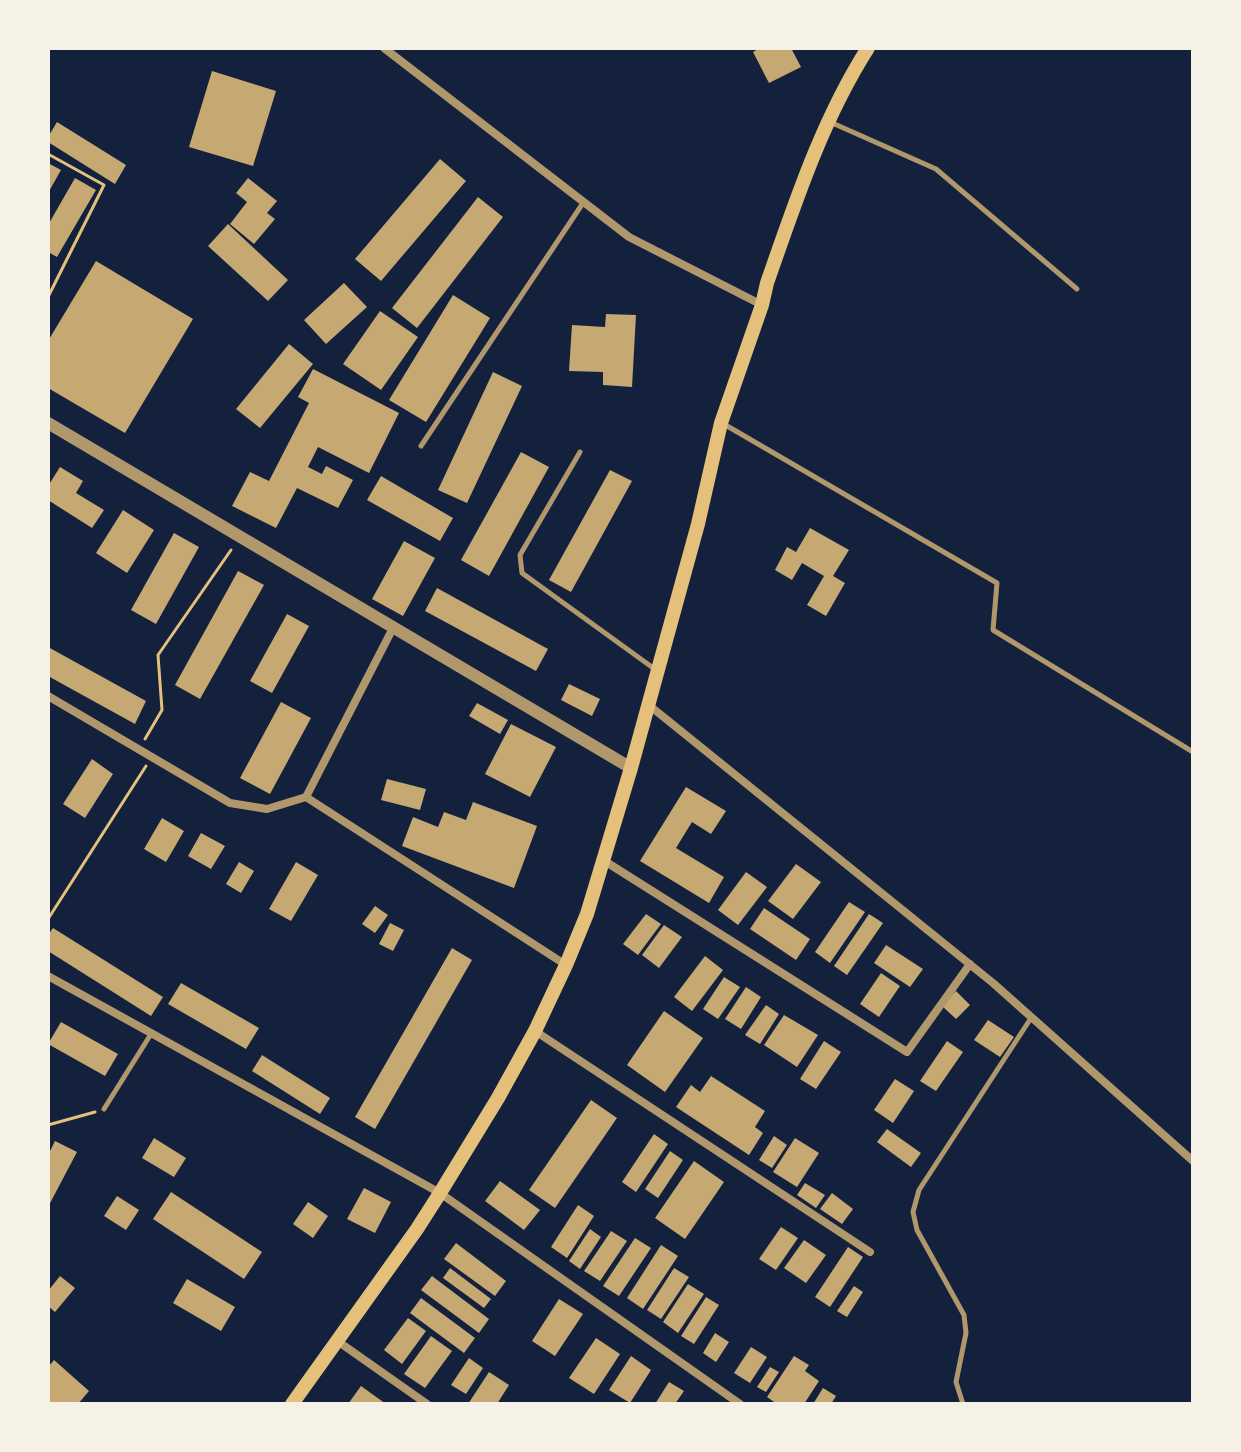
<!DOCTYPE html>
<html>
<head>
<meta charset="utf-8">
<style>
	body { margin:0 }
	#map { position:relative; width:1241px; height:1452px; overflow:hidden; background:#14213d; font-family:Montserrat,sans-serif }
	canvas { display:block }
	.frame { position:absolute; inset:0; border:50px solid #f6f1e7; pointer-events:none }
</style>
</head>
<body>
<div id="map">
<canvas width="1241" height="1452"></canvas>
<div class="frame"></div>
</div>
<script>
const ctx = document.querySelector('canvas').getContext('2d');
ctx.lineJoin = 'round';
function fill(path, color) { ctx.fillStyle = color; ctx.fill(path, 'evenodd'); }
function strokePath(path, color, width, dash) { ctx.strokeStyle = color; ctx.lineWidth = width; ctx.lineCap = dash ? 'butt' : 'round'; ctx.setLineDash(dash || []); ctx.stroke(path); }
fill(new Path2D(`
	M760,48H791L801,67L769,83L753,52Z
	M212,71L276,91L253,166L189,147Z
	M57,122L126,165L115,184L48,142V137Z
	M440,159L466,181L381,281L355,259Z
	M48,163L61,170L48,193Z
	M75,178L96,190L57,257L48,252V225Z
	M248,178L277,201L267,213L275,219L254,244L230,224L247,202L236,193Z
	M478,197L503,217L417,328L392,308Z
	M228,224L288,280L268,301L208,246Z
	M96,261L193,319L125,433L48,388V341Z
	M344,283L367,307L326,344L304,320Z
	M453,295L490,318L426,422L389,400Z
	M380,311L418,337L381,390L343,364Z
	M606,314L636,315L632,387L603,385V372L569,371L572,325L605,327Z
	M289,344L313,364L260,428L236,409Z
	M313,369L399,413L369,473L318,447L308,467L322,474L326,466L353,480L338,508L297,488L276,528L232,506L250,472L269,481L309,403L298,397Z
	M493,372L522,386L467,503L438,490Z
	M521,452L549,467L489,576L461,560Z
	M60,467L83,481L76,493L104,510L92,528L48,500V486Z
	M610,470L632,481L571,592L549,580Z
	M381,476L453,518L440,541L367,500Z
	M123,510L154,530L127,573L96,553Z
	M810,528L849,550L833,576L845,583L826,616L807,605L824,576L802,563L792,580L775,570L787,547L796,552Z
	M174,533L199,547L156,624L131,610Z
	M404,541L435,558L403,616L372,599Z
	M238,571L264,585L200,699L175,685Z
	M437,588L548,649L536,671L425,611Z
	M287,614L309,626L272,693L250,681Z
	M48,647L146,701L135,724L48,676Z
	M569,684L600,699L592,716L561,700Z
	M281,702L311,718L270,794L240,778Z
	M477,703L508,720L500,734L469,716Z
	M511,724L556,747L530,797L485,774Z
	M92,759L113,774L85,818L63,804Z
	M387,779L426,789L420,810L381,800Z
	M686,787L726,811L711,834L692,822L676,848L724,877L709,903L640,861Z
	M473,802L537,826L514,888L402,846L413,817L438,827L444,812L466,820Z
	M162,818L184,831L166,862L144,849Z
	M201,833L225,846L211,869L188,856Z
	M239,862L254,871L241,893L226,884Z
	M296,862L318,875L291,921L269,909Z
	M796,864L821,882L793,919L768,901Z
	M746,872L767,887L738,925L718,910Z
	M849,902L865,912L830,963L815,952Z
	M375,906L388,915L375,933L362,924Z
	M764,908L810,939L796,960L750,929Z
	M646,914L661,924L638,955L623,944Z
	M869,914L883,923L847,975L834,966Z
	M390,923L404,930L393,951L379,944Z
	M664,925L682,937L659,968L642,955Z
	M53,928L163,997L151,1016L48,951V935Z
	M886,945L923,969L910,987L874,963Z
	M452,948L472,960L375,1129L355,1117Z
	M705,956L723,970L692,1011L674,997Z
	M881,973L900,986L879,1017L860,1004Z
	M724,977L740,987L718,1019L703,1009Z
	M181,983L259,1028L246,1049L168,1004Z
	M746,987L761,997L741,1029L725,1019Z
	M956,991L970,1005L956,1019L941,1005Z
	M766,1005L779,1014L760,1044L745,1035Z
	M664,1011L703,1038L665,1092L627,1065Z
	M784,1015L818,1035L797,1067L764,1045Z
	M988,1020L1014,1037L1000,1057L974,1040Z
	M61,1022L118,1054L105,1076L48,1044Z
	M824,1041L841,1052L816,1089L800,1079Z
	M947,1041L963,1052L936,1091L920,1081Z
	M262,1055L330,1098L320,1114L252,1071Z
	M711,1076L765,1111L755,1127L763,1133L749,1155L676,1107L691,1085L700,1092Z
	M895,1079L914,1091L893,1123L874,1110Z
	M591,1100L617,1118L555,1208L529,1190Z
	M887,1129L921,1153L911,1167L877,1142Z
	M654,1134L668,1144L636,1192L622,1182Z
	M774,1136L787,1145L772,1168L759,1160Z
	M154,1138L186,1158L174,1177L142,1158Z
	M795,1138L819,1153L797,1187L773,1172Z
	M55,1141L77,1152L48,1207V1155Z
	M670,1151L683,1160L658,1198L645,1189Z
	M694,1161L724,1182L685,1239L655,1218Z
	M500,1181L540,1210L524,1230L485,1201Z
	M805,1183L825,1195L816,1208L797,1195Z
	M364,1188L391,1202L375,1233L347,1219Z
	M171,1192L262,1252L244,1279L153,1219Z
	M832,1193L853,1209L842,1224L820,1209Z
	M117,1196L139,1210L126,1230L104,1216Z
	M308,1202L328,1216L313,1238L293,1224Z
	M578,1205L594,1216L567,1258L551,1247Z
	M781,1227L798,1238L776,1270L759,1259Z
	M590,1229L601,1237L580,1269L569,1261Z
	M611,1231L627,1241L600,1281L584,1271Z
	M635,1238L651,1248L619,1296L603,1286Z
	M804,1240L826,1255L806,1283L784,1268Z
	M456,1243L506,1281L495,1296L444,1259Z
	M661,1245L678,1256L643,1309L627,1298Z
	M848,1247L863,1257L830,1307L815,1297Z
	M450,1268L491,1299L484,1308L443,1278Z
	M674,1268L689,1277L661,1319L647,1310Z
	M60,1276L75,1288L55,1312L48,1306V1291Z
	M432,1276L489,1319L479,1333L421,1290Z
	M187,1279L235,1307L221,1331L173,1303Z
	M688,1284L704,1294L678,1333L663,1322Z
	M854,1286L863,1292L847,1317L837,1311Z
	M706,1297L719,1305L694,1344L681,1336Z
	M421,1298L475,1338L464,1353L410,1313Z
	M559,1299L583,1314L555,1356L532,1341Z
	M408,1318L426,1331L402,1364L384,1350Z
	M715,1333L729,1342L716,1362L703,1353Z
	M431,1336L452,1351L425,1388L404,1374Z
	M596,1338L620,1354L594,1394L569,1378Z
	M751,1347L767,1357L750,1383L734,1373Z
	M631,1356L651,1370L630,1403L609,1390Z
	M794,1356L809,1365L805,1371L819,1381L804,1404H777L767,1397Z
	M469,1358L483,1368L466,1394L451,1385Z
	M54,1360L89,1391L78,1404H48V1367Z
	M770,1367L779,1372L766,1392L757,1387Z
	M489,1372L509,1385L497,1404H468Z
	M669,1382L684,1391L675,1404H655Z
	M361,1386L386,1404H348Z
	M823,1388L836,1396L831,1404H813Z`), '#c6a872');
strokePath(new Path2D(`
	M48,154L104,185L48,297
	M145,739L162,710L158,655L231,550
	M48,919L146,766
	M48,1125L95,1112`), '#e5c07b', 3);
strokePath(new Path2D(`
	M830,122L936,169L1077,289
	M722,423L997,583L993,630L1193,752
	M421,446L583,203
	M580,452L520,555L522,573L656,670
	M104,1109L151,1034
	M963,1404L956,1382L966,1333L964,1315L917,1230L913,1212L919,1190L1031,1018`), '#b1986c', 5);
strokePath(new Path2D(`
	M384,48L629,237L762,305
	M48,696L230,803L267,809L306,797
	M650,706L993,983L1193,1161
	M306,797L566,965
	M306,797L393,628
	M603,860L907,1052L970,964
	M48,976L440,1193L740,1404
	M535,1031L870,1252
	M336,1340L427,1404`), '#b1986c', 8);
strokePath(new Path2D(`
	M48,423L631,768`), '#b1986c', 12);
strokePath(new Path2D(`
	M292,1404L417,1229L440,1193L498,1098L535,1031L566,965L587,914L631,768L698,524L721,423L762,305L767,283C795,203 822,120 868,48`), '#e5c07b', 14);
</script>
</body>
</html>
